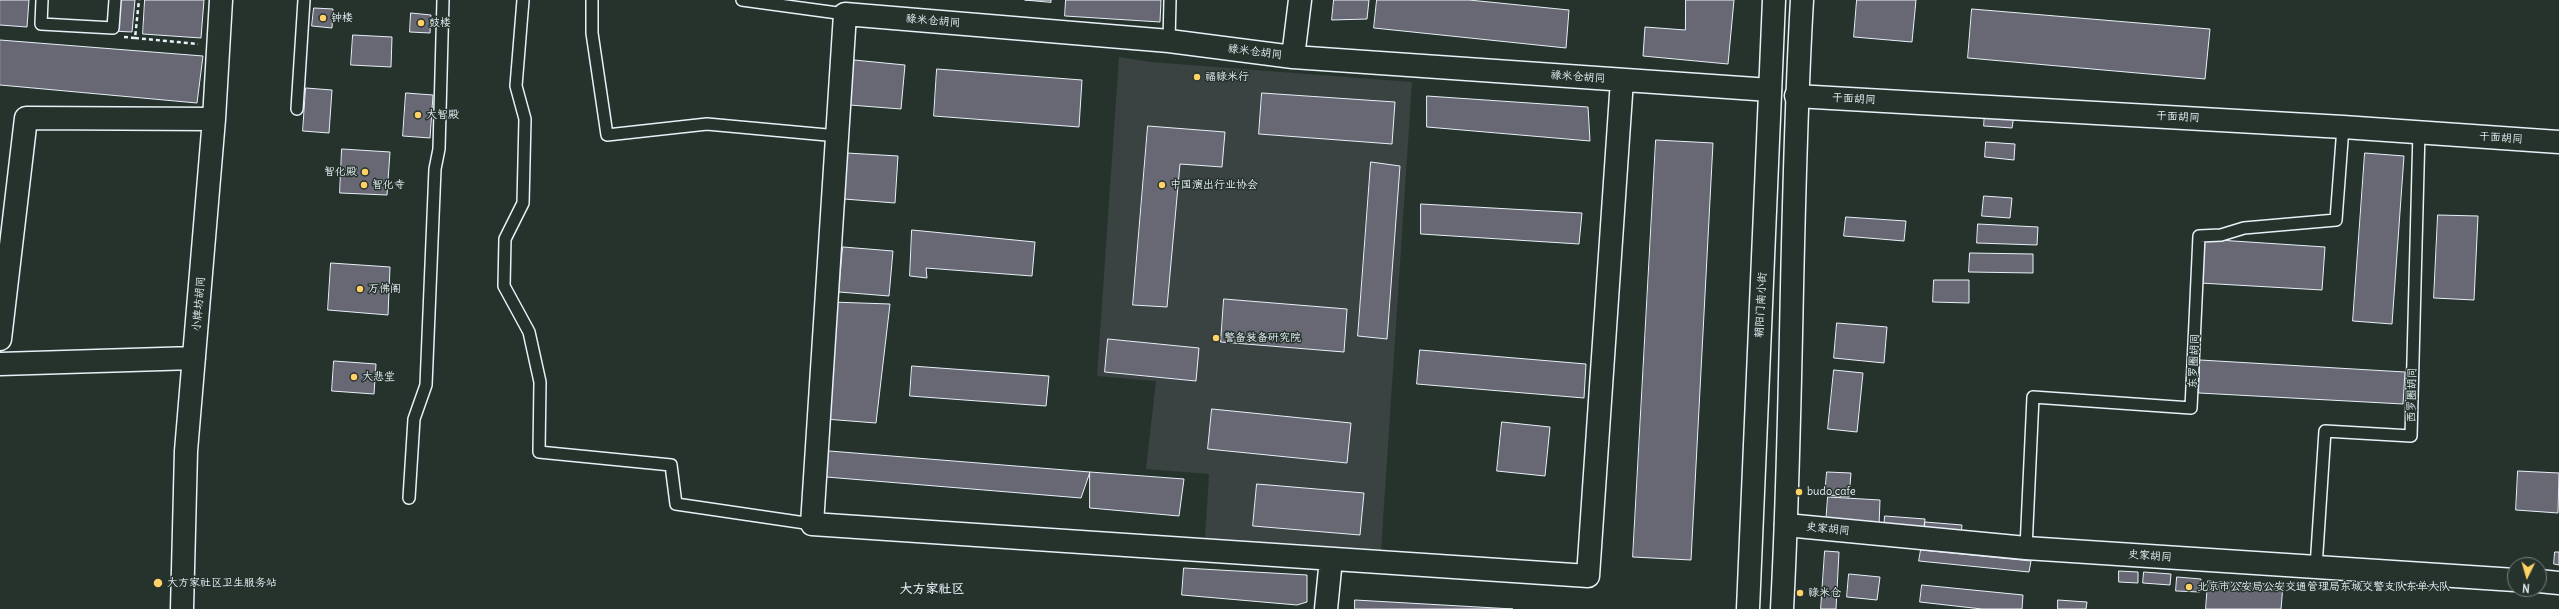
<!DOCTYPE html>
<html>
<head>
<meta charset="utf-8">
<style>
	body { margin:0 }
	#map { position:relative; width:2559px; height:609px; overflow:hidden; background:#26332d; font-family:Delius,sans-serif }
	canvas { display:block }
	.north { position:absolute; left:2507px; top:557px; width:40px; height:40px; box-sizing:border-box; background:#26332d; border:1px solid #747f7e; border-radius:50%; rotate:185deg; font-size:11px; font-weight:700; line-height:16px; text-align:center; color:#e8f1f8 }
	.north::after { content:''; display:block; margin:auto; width:14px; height:18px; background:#ffd166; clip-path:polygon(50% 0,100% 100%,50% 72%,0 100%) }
</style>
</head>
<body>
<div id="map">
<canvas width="2559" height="609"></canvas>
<div class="north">N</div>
</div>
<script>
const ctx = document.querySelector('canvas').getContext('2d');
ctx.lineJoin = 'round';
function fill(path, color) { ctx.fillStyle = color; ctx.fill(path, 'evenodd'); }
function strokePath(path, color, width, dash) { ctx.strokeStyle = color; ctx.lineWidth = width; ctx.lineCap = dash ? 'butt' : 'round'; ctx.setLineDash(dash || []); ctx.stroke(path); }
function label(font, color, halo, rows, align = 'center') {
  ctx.font = font + ' Delius,"LXGW WenKai TC",sans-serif'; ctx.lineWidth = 3; ctx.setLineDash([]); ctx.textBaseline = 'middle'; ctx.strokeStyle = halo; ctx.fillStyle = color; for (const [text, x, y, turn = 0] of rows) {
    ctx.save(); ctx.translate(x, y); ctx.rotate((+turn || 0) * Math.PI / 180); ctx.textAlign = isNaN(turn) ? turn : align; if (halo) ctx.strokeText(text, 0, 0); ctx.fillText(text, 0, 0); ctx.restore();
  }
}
fill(new Path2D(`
	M1119,57L1151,62L1412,82L1381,551L1205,540L1209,474L1146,469L1156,381L1097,376Z`), '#3a4342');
const building = new Path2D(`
	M0,0H29L27,27L0,25Z
	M115,0H135L132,32L112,31Z
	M145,0H204L201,38L143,34Z
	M1025,0H1051V2Z
	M1066,0H1161L1160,22L1065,16Z
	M1334,0H1369L1367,19L1332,20Z
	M1377,0H1469L1569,10L1566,48L1374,28Z
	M1686,0H1734L1728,64L1643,56L1645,27L1685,30Z
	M1857,0H1916L1912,42L1854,37Z
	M314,8L333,9L332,28L312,26Z
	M1972,9L2210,29L2205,79L1968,58Z
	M411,13L431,15L430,33L410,32Z
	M353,35L392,37L391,67L351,65Z
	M0,40L203,56L197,103L0,85Z
	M854,60L905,65L901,109L850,105Z
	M937,69L1082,80L1079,127L934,116Z
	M306,88L332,90L329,133L303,131Z
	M406,93L433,95L430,138L403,136Z
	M1262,93L1395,102L1392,144L1259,134Z
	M1427,96L1588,107L1590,141L1427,127Z
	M1985,112L2014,115L2012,128L1984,126Z
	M1148,126L1225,132L1222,167L1180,164L1167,307L1133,305Z
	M1656,140L1713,143L1691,560L1633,557Z
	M1986,142L2015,144L2014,160L1985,157Z
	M342,149L390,152L387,195L340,193Z
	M847,153L898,156L895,203L844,199Z
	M2365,153L2404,156L2392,324L2353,321Z
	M1371,162L1400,166L1387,339L1358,336Z
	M1984,196L2012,198L2010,218L1982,216Z
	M1421,204L1582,213L1579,244L1421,234Z
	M2438,215L2478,216L2474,300L2434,298Z
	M1846,217L1906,221L1904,241L1844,236Z
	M1978,224L2038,227L2037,245L1977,243Z
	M912,230L1035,242L1032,276L926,268L927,278L910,276Z
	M2203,239L2325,247L2322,290L2200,283Z
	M843,247L893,251L889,296L839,292Z
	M1970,253L2033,254V273L1969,272Z
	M331,263L390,267L388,315L328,310Z
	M1934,280H1969V303L1933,302Z
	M1224,299L1347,309L1344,352L1221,342Z
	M831,302L890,304L876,423L825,419Z
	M1837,323L1887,327L1884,363L1834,358Z
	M1108,339L1199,348L1196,381L1105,372Z
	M1420,350L1586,364L1584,398L1417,384Z
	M2200,360L2405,372L2403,404L2199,393Z
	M334,361L376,364L374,394L332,391Z
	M912,366L1049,376L1046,406L910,396Z
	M1834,370L1863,373L1857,432L1828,429Z
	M1212,409L1351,423L1347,463L1208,449Z
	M1502,422L1550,427L1545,476L1497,471Z
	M817,450L1090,472L1081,498L814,476Z
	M2518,471L2559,473L2558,513L2516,510Z
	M1090,472L1184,479L1179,516L1090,508Z
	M1827,472L1851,473L1849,497L1825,495Z
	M1257,484L1364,493L1360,535L1253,526Z
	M1828,497L1880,500L1879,526L1826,523Z
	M1885,516L1925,519L1924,531L1884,528Z
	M1925,522L1962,525L1961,535L1924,531Z
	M1921,550L2031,561L2029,572L1919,561Z
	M1825,551L1839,552L1836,609H1821Z
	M2555,552H2559V565L2554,564Z
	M1184,568L1307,575V602L1297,605L1182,595Z
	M2119,571L2138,572V583L2119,582Z
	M2144,572L2171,574L2170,585L2143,583Z
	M1849,574L1880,577L1877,600L1847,597Z
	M2177,577L2201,579L2200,592L2176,591Z
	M2208,581L2283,585L2281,609H2206Z
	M1922,585L2023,595L2022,609H1982L1920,602Z
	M1355,600L1513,609H1355Z
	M2058,600L2087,602L2086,609H2058Z`);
fill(building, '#686774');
strokePath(building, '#e8f1f8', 1);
const lane = new Path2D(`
	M42,0L41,24L113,28L115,0
	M523,0L516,86L525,119L523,203L505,239L504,286L529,332L540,382L539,452L671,465L676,504L812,524
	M592,0V33L607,135L707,124L838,136
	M742,0L845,14
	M1169,41L1170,0
	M297,109L304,0
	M409,498L414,419L426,385L435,169L439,149L443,0
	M2026,548L2033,397L2191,408L2199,236L2221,235L2244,228L2336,220L2343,127
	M2316,567L2325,431L2411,436L2419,131`);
const street = new Path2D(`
	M1293,57L1300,0
	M1622,80L1588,576L812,524L845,14L1169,41L1293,57L1770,90
	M1796,96L2343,127L2559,142
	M0,339L26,118L214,119
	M0,364L194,358
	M1786,525L2026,548L2515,580
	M2539,581L2559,583
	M182,609L186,451L214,119L221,0
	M1326,609L1331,559`);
const secondary = new Path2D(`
	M1748,609L1774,0
	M1782,609C1793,406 1790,203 1802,0`);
strokePath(lane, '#e8f1f8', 14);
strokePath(street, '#e8f1f8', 25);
strokePath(secondary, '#e8f1f8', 25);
strokePath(new Path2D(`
	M124,37L135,38L139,0
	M135,38L198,44`), '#e8f1f8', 2.5, [4, 3]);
strokePath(lane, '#26332d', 11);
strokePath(street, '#26332d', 22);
strokePath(secondary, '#26332d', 22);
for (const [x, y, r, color] of [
	[323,18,4,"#ffd166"],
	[421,23,4,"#ffd166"],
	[1197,77,4,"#ffd166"],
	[418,115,4,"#ffd166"],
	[365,172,4,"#ffd166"],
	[364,185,4,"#ffd166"],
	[1162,185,4,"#ffd166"],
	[360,289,4,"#ffd166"],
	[1216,338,4,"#ffd166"],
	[354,377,4,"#ffd166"],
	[1799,492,4,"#ffd166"],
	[158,583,5,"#ffd166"],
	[2189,587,4,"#ffd166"],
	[1800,593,4,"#ffd166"]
]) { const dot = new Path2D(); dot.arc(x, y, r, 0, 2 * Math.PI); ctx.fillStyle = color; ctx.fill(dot); strokePath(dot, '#26332d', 1.5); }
label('11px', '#e8f1f8', '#26332d', [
	["钟楼",331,18],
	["鼓楼",429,23],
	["福禄米行",1205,77],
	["大智殿",426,115],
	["智化殿",357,172,"right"],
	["智化寺",372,185],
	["中国演出行业协会",1170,185],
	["万佛阁",368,289],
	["警备装备研究院",1224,338],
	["大悲堂",362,377],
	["budo cafe",1807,492],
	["大方家社区卫生服务站",167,583],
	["北京市公安局公安交通管理局东城交警支队东单大队",2197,587],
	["禄米仓",1808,593]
], 'left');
label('11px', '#e8f1f8', '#26332d', [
	["禄米仓胡同",933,21,5],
	["禄米仓胡同",1255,52,7],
	["禄米仓胡同",1578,77,4],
	["干面胡同",1854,99,3],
	["干面胡同",2178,117,3],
	["干面胡同",2501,138,4],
	["小牌坊胡同",199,304,-85],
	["朝阳门南小街",1761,305,-87],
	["东罗圈胡同",2194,361,-87],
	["西罗圈胡同",2412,395,-89],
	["史家胡同",1828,529,6],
	["史家胡同",2150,556,4]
]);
label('bold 13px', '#e8f1f8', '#26332d', [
	["大方家社区",932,589]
]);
</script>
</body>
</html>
